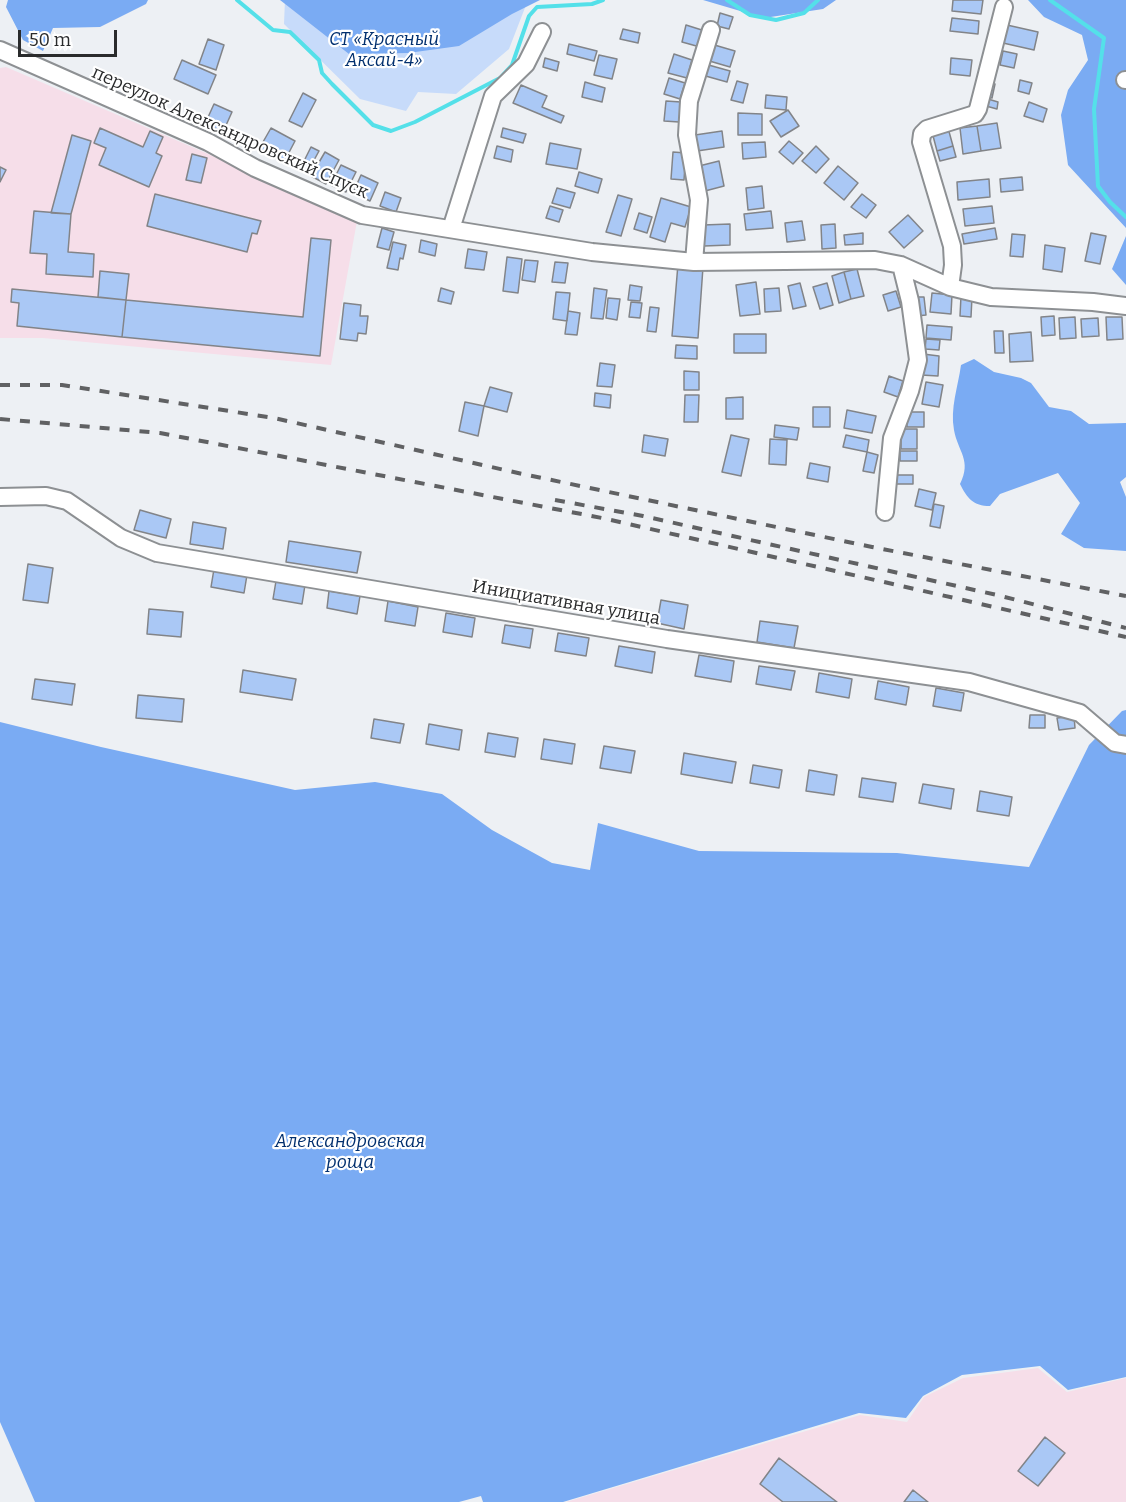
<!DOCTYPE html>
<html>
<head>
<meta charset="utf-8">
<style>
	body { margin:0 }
	#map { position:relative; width:1126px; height:1502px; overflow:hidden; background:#edf0f4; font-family:Bitter,serif }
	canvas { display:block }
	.scale { position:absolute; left:18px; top:30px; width:99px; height:27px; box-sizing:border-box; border:3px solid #2a2b2c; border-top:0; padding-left:8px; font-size:18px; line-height:21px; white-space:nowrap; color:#2a2b2c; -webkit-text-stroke:4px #fff; paint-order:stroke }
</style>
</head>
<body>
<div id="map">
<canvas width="1126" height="1502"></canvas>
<div class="scale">50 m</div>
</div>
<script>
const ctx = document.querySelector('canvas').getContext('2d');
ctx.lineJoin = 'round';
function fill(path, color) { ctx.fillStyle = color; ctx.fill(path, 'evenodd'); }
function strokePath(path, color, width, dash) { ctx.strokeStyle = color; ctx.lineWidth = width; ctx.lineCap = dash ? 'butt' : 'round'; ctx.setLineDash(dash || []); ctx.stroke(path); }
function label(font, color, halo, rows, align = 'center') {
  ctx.font = font + ' Bitter,serif'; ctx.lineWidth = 4.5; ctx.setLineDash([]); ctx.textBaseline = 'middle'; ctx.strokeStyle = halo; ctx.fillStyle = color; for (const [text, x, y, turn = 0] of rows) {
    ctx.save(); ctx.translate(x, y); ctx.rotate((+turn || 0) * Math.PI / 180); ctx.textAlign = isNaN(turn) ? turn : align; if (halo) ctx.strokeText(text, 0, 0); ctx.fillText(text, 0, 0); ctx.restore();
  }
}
fill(new Path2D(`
	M6,67L206,153L357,221L331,365L43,338H0V68Z
	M1038,1368L1067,1392L1126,1378V1502H566L860,1415L907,1422L924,1397L963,1378Z`), '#f6dee9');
fill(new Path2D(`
	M285,0H528L509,49L456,94L418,92L406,111L360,99L284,24Z`), '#c7dbfa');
fill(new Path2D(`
	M8,0H148L146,4L100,27L53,28L43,51L23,40L6,7Z
	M280,0H540L512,14L459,46L408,53L349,54Z
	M703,0H836L823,9L764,18Z
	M1028,0H1126V228L1068,165L1061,115L1068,90L1088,60L1082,35L1044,17Z
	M1126,236V285L1112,269Z
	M974,359L994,372L1021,378L1031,383L1049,407L1071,411L1089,424L1126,423V477L1120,482L1126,497V551L1084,548L1061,534L1080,503L1058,473L1000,494L990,506C973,506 967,498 960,484C972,460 958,452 954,430C950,408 958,387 961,365Z
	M1126,710V1377L1068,1390L1040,1366L962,1375L923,1396L906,1418L859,1413L563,1502H483L481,1496L459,1502H35L0,1422V722L101,747L295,790L375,782L442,794L492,830L552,863L590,870L598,823L699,851L897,853L1029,867L1089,745L1122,711Z`), '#7aabf3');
strokePath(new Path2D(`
	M237,0L273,30L290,32L319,60L322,73L332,84L373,125L391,131L415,122L500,78L512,65L529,16L537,7L592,4L603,0
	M727,0L750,15L776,20L804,13L818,0
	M1050,0L1104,38L1094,109L1098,186L1110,202L1126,217`), '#54e0e9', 4);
const building = new Path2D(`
	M953,0H983L981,14L952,11Z
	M720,13L733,17L729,29L717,26Z
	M952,18L979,21L978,34L950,31Z
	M686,25L705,31L700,47L682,42Z
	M1007,25L1038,32L1034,50L1003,43Z
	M623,29L640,33L638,43L620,39Z
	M208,39L224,45L216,70L199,64Z
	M569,44L597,51L594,61L567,54Z
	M711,44L735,51L730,67L706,60Z
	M1003,51L1017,54L1014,68L1000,65Z
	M674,54L692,60L687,78L668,73Z
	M599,55L617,59L612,79L594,75Z
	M545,58L559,62L557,71L543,67Z
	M951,58L972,60L970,76L950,74Z
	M182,60L216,75L208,94L174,79Z
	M705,64L730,71L727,82L702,75Z
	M669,78L685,83L680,99L664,94Z
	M1020,80L1032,83L1029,94L1018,91Z
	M737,81L748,84L743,103L731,100Z
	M585,82L605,88L602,102L582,97Z
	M989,83L995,84L992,98L986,96Z
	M521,85L547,96L542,107L564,116L561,123L513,103Z
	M303,93L316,100L302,127L289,121Z
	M766,95L787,97L786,110L765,108Z
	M988,99L998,102L997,109L986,106Z
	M666,101L681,102L679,122L664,121Z
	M1029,102L1047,109L1043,122L1024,116Z
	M214,104L232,112L223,132L205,124Z
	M788,110L799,126L781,137L770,121Z
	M738,113L762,114V135H738Z
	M997,123L1001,148L981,151L977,126Z
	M977,126L981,151L963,154L960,128Z
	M100,128L143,147L150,131L163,137L156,153L162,156L149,187L99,165L106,148L94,143Z
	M271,128L295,141L284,162L259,149Z
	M503,128L526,134L523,143L501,137Z
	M948,128L953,146L937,151L932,132Z
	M722,131L724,147L697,151L695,135Z
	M72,135L91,141L71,214L51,213Z
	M789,141L803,153L793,164L779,152Z
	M765,142L766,157L743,159L742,143Z
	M550,143L581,149L577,169L546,164Z
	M497,146L513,150L511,162L494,158Z
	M816,146L829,159L816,173L802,161Z
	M953,146L956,157L940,161L937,151Z
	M311,147L319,151L307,173L300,169Z
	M325,152L339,160L326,184L311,176Z
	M673,152L686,153L684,180L671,179Z
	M192,154L207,158L201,183L186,180Z
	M719,161L724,186L705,191L699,166Z
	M341,165L356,172L346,192L331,185Z
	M838,166L858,183L844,200L824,183Z
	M0,167L6,170L0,182Z
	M579,172L602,179L598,193L575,186Z
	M361,175L378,183L370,201L353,193Z
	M1022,177L1023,190L1001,192L1000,179Z
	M989,179L990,197L958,200L957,182Z
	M762,186L764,208L748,210L746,188Z
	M557,188L575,193L570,208L552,203Z
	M385,192L401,198L396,212L380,206Z
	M155,194L261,221L257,234L252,233L247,252L147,226Z
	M862,194L876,205L866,218L851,207Z
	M618,195L632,199L621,236L606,232Z
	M661,198L691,207L685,227L671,223L665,242L650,237Z
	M550,206L563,210L559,222L546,218Z
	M992,206L994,223L965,226L963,209Z
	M34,211L71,214L68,252L94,254L93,277L46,274L47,254L30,253Z
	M771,211L773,228L746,230L744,214Z
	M639,213L652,217L647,233L634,229Z
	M908,215L923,231L904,248L889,232Z
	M802,221L805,240L787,242L785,223Z
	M730,224V245L704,246L703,225Z
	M835,224L836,248L822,249L821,225Z
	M382,228L394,232L389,250L377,247Z
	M995,228L997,239L964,244L962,234Z
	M863,233V244L845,245L844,235Z
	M1091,233L1106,236L1100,264L1085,261Z
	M1012,234L1025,235L1023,257L1010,256Z
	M311,238L331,240L320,356L122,337L126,300L303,317Z
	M421,240L437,244L435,256L419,252Z
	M393,242L406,245L403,259L400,258L398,270L387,268Z
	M1045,245L1065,248L1062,272L1043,269Z
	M468,249L487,252L484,270L465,268Z
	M507,257L522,259L518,293L503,291Z
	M525,260L538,261L535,282L522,280Z
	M555,262L568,263L565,283L552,282Z
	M678,264L703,267L698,338L672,336Z
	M857,269L864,296L851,299L844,272Z
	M100,271L129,274L126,300L98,297Z
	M844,272L851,299L839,303L832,276Z
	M756,282L760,314L740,316L736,285Z
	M800,283L806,306L793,309L788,286Z
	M827,283L833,305L820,309L813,287Z
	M630,285L642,287L640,301L628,300Z
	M441,288L454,292L451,304L438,301Z
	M594,288L607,290L603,319L591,318Z
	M779,288L781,311L765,312L764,289Z
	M12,289L126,300L122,337L17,326L19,303L11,302Z
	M896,291L901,307L888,311L883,295Z
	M556,292L570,293L567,321L553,319Z
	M932,293L952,295L951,314L930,312Z
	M961,296L972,297L971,317L960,316Z
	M916,297H924L926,315L917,316Z
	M608,298L620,299L617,320L606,318Z
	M631,302L642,303L640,318L629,317Z
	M344,303L361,305L360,316H368L366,334L358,333L357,341L340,339Z
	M650,307L659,308L656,332L647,331Z
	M568,311L580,313L577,335L565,334Z
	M1054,316L1055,335L1042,336L1041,317Z
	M1075,317L1076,338L1060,339L1059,318Z
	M1106,317H1122L1123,339L1107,340Z
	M1098,318L1099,336L1082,337L1081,319Z
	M927,325L952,327L951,340L926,338Z
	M994,331H1003L1004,353H995Z
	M1031,332L1033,361L1010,362L1009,334Z
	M734,334H766V353H734Z
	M926,339L940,340L939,350L925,349Z
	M676,345L697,346V359L675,358Z
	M923,354L939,356L938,376L921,375Z
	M600,363L615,365L612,387L597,386Z
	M684,371L699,372V390H684Z
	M889,376L903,381L898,397L884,392Z
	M926,382L943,385L939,407L922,404Z
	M490,387L512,393L507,412L484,406Z
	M595,393L611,395L610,408L594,406Z
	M685,395H699L698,422H684Z
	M743,397V419H726V398Z
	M465,402L484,406L478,436L459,431Z
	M813,407H830V427H813Z
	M847,410L876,416L872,433L844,428Z
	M906,412H924V427H907Z
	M775,425L799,428L797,440L774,437Z
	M901,429H917V449H901Z
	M644,435L668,439L665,456L642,452Z
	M731,435L749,439L741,476L722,472Z
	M846,435L869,440L867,452L843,447Z
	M770,439L787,440L786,465L769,464Z
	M900,451H917V461H900Z
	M867,452L878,455L874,473L863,471Z
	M810,463L830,467L828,482L807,478Z
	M894,475H913V484H894Z
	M919,489L936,493L932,510L915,506Z
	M934,504L944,506L940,528L930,526Z
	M140,510L171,519L166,538L134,530Z
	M193,522L226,528L223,549L190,544Z
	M289,541L361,552L357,573L286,562Z
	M28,564L53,568L48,603L23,600Z
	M214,569L247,575L244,593L211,587Z
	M276,581L305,585L302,604L273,599Z
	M329,591L360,596L357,614L327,608Z
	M661,600L688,605L684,629L657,623Z
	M388,601L418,607L415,626L385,621Z
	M149,609L183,612L181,637L147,634Z
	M446,613L475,618L472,637L443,632Z
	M760,621L798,626L794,648L757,642Z
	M505,625L533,629L530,648L502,643Z
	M558,633L589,638L586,656L555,651Z
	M619,646L655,652L652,673L615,666Z
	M699,655L734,661L731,682L695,676Z
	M759,666L795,671L791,690L756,684Z
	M243,670L296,679L292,700L240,692Z
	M819,673L852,679L849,698L816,692Z
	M35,679L75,684L72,705L32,699Z
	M878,681L909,687L906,705L875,699Z
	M936,688L964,693L961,711L933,706Z
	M138,695L184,699L182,722L136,718Z
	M1030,715H1045V728H1029Z
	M1074,716L1075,728L1059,730L1057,718Z
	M374,719L404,724L400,743L371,738Z
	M429,724L462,730L459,750L426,744Z
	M488,733L518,738L515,757L485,752Z
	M544,739L575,744L572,764L541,759Z
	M604,746L635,751L631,773L600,768Z
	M684,753L736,762L732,783L681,774Z
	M753,765L782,770L779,788L750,783Z
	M809,770L837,775L834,795L806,791Z
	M862,778L896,783L893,802L859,797Z
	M923,784L954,789L951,809L919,803Z
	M980,791L1012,797L1009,816L977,811Z
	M1045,1437L1065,1453L1038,1486L1018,1471Z
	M779,1458L837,1502H783L760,1484Z
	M913,1490L928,1502H904Z`);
fill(building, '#aac8f5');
strokePath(building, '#828488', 1.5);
const minor = new Path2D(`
	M0,50L208,142L255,168L362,215L592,252L694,262L875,260L901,265L950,287L991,297L1093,302L1126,306
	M1125,80H1126
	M451,229L493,96L526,64L542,32
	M694,262L699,200L687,135L689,101L711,30
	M950,287L953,265L952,246L921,142L922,134L927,129L975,114L978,109L1004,7
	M0,497L46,496L67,501L121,538L157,553L667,639L969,682L1080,713L1115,743L1126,745
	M885,512L892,438L910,391L918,360L910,301L901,265`);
strokePath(minor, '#8d9093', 20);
strokePath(minor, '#fff', 16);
strokePath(new Path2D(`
	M0,385H62L274,418L518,473L872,547L1126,596
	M0,419L160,433L602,518L1126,637
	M555,500L643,516L997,595L1126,628`), '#606163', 4, [10, 10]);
label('italic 18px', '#012f6e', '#fff', [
	["СТ «Красный",384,40],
	["Аксай-4»",384,61],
	["Александровская",350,1142],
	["роща",350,1163]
]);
label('18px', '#2a2b2c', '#fff', [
	["переулок Александровский Спуск",230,133,24],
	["Инициативная улица",566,603,10]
]);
</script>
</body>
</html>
